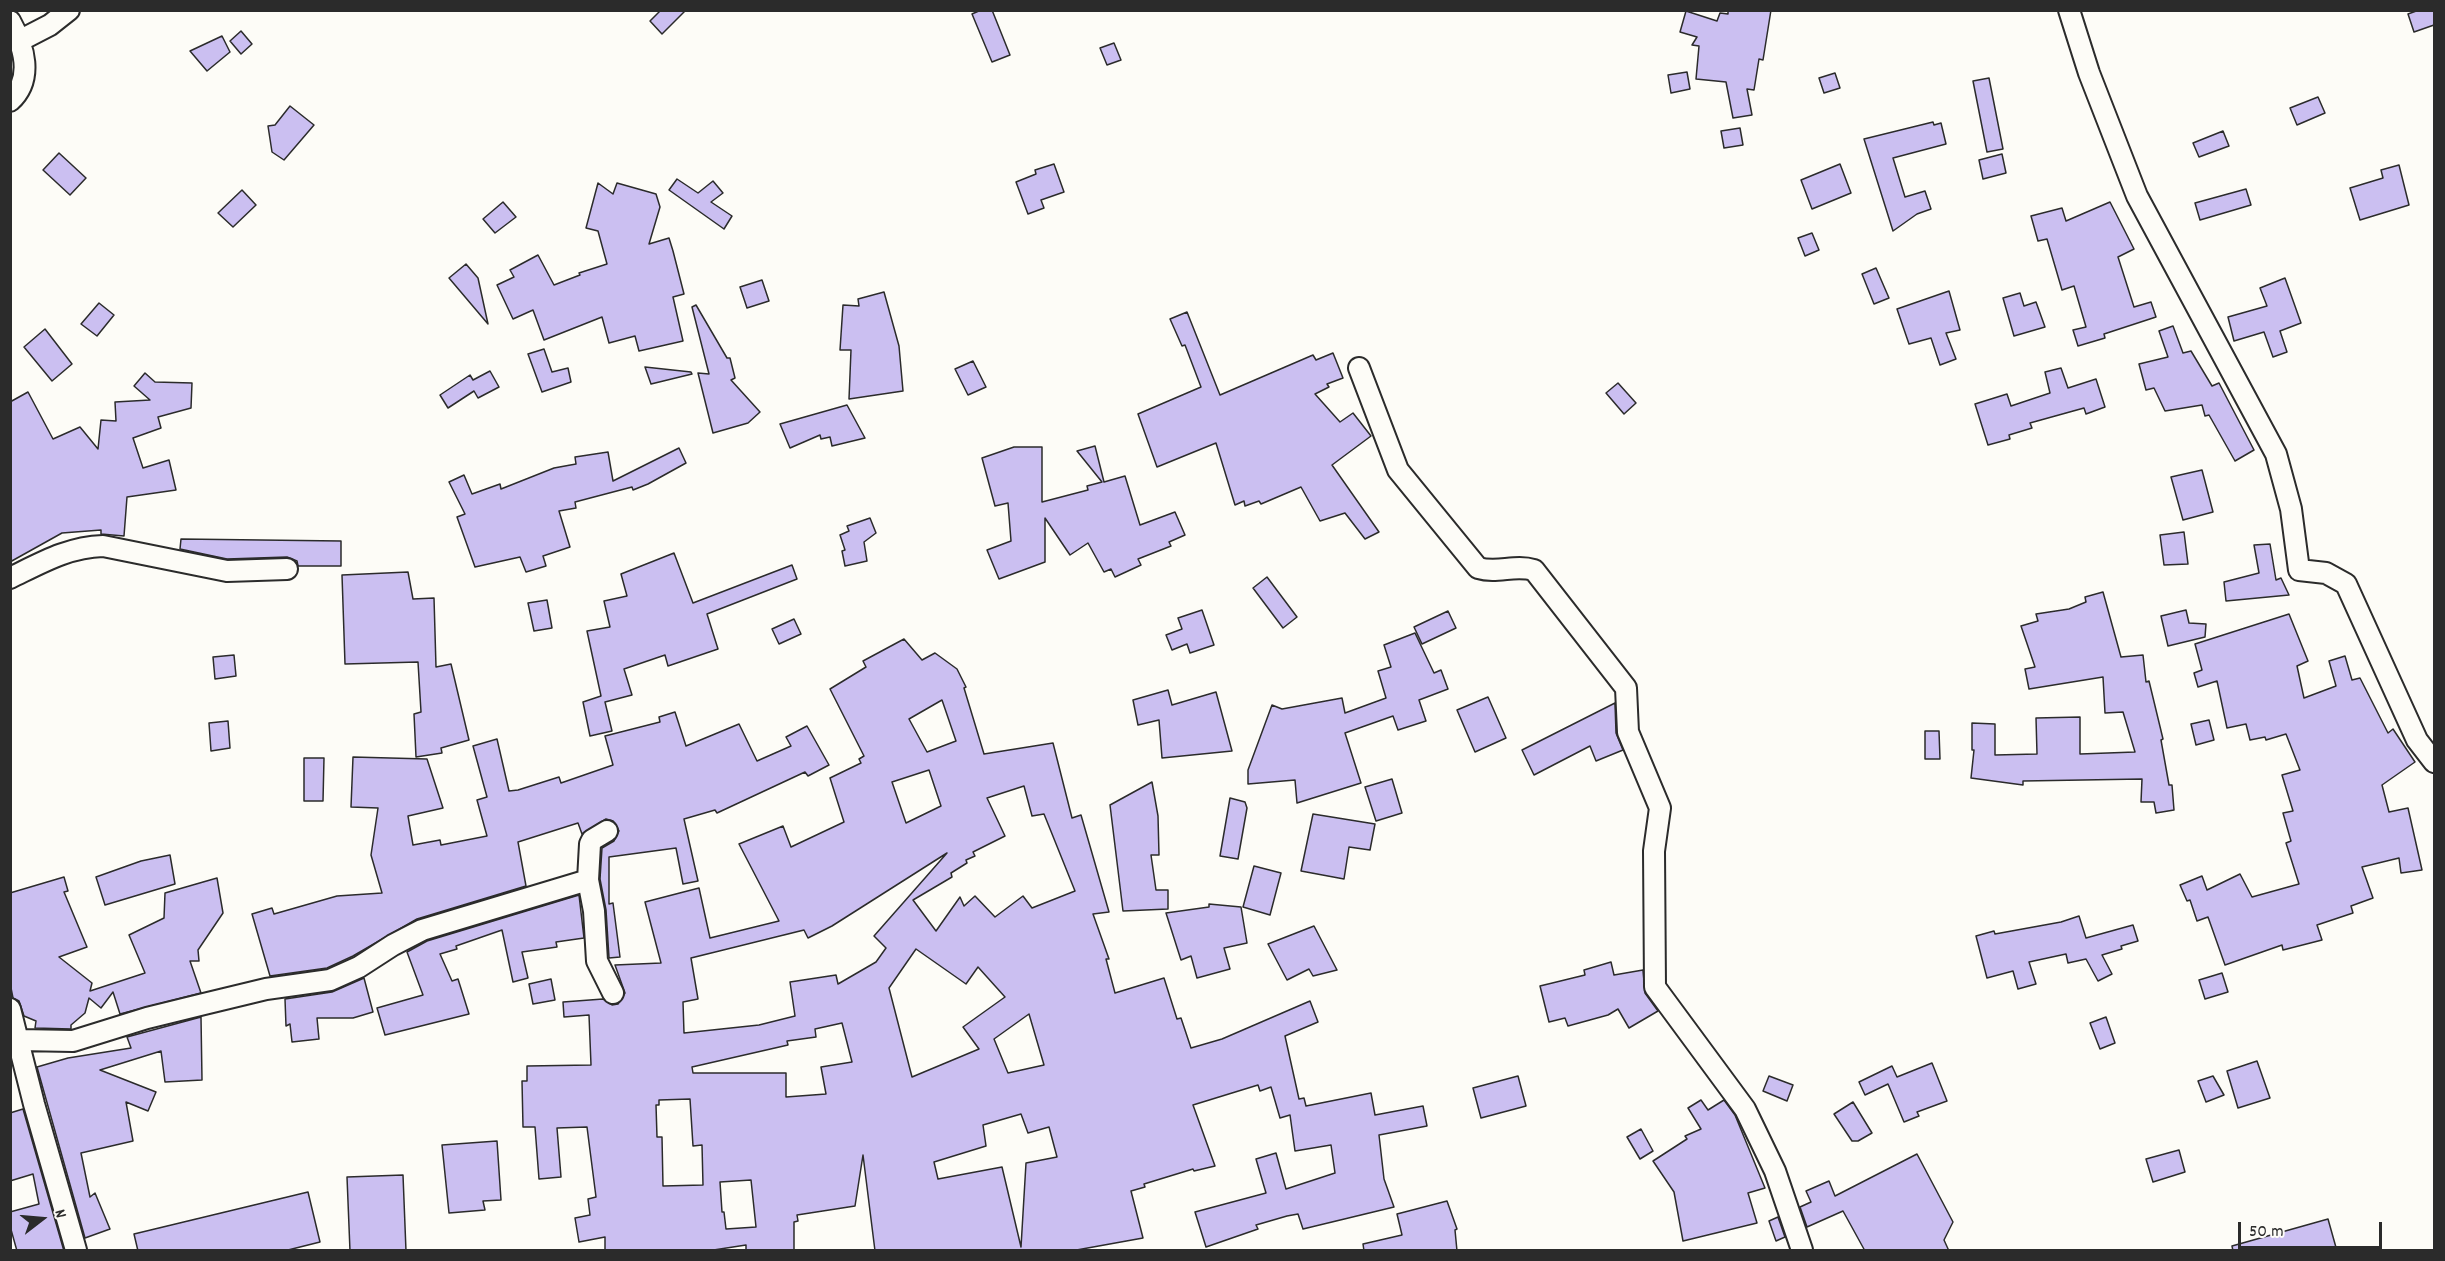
<!DOCTYPE html>
<html>
<head>
<meta charset="utf-8">
<style>
	body { margin:0 }
	#map { position:relative; width:2445px; height:1261px; overflow:hidden; background:#fdfcf7; font-family:Dekko,sans-serif }
	canvas { display:block }
	.frame { position:absolute; inset:0; border:12px solid #2b2b2b; pointer-events:none }
	.north { position:absolute; left:12px; top:1189px; width:60px; height:60px; -webkit-text-stroke:4px #fdfcf7; paint-order:stroke; rotate:74deg; font-size:16px; font-weight:700; line-height:24px; text-align:center; color:#2b2b2b }
	.north::after { content:''; display:block; margin:auto; width:21px; height:27px; background:#2b2b2b; clip-path:polygon(50% 0,100% 100%,50% 72%,0 100%) }
	.scale { position:absolute; left:2238px; top:1222px; width:144px; height:27px; box-sizing:border-box; border:3px solid #2b2b2b; border-top:0; padding-left:8px; font-size:18px; line-height:21px; white-space:nowrap; color:#2b2b2b; -webkit-text-stroke:4px #fdfcf7; paint-order:stroke }
</style>
</head>
<body>
<div id="map">
<canvas width="2445" height="1261"></canvas>
<div class="frame"></div>
<div class="north">N</div>
<div class="scale">50 m</div>
</div>
<script>
const ctx = document.querySelector('canvas').getContext('2d');
ctx.lineJoin = 'round';
function fill(path, color) { ctx.fillStyle = color; ctx.fill(path, 'evenodd'); }
function strokePath(path, color, width, dash) { ctx.strokeStyle = color; ctx.lineWidth = width; ctx.lineCap = dash ? 'butt' : 'round'; ctx.setLineDash(dash || []); ctx.stroke(path); }
const building = new Path2D(`
	M661,10H686L662,34L650,21Z
	M981,10H992L1010,55L992,62L972,14Z
	M1728,10H1771L1763,60L1759,59L1754,90L1747,89L1752,115L1733,118L1726,82L1696,79L1699,46L1692,45L1697,37L1680,32L1686,11L1717,21L1720,13L1728,14Z
	M2419,10H2434V25L2414,32L2408,14Z
	M241,31L252,44L241,54L230,41Z
	M222,36L230,52L207,71L190,51Z
	M1114,43L1121,60L1107,65L1100,48Z
	M1687,72L1690,89L1671,93L1668,75Z
	M1835,73L1840,88L1824,93L1819,78Z
	M1989,78L2003,149L1987,152L1973,81Z
	M2318,97L2325,113L2297,125L2290,108Z
	M290,106L314,125L284,160L272,152L268,126L275,125Z
	M1933,122L1934,125L1941,123L1946,144L1893,158L1905,197L1925,191L1931,209L1917,214L1893,231L1864,139Z
	M1740,128L1743,145L1724,148L1721,131Z
	M2223,131L2229,146L2199,157L2193,143Z
	M59,153L86,178L70,195L43,170Z
	M2002,154L2006,173L1983,179L1979,160Z
	M1054,164L1064,192L1041,200L1044,208L1028,214L1016,182L1036,174L1035,170Z
	M1840,164L1851,193L1812,209L1801,180Z
	M2399,165L2409,205L2360,220L2350,188L2383,178L2381,170Z
	M677,179L698,193L713,181L723,193L711,202L732,216L724,229L669,190Z
	M598,183L613,194L617,183L656,194L660,207L649,244L669,238L673,251L684,294L673,297L683,341L639,351L635,336L609,343L602,317L544,340L533,310L513,319L497,285L514,277L510,270L538,255L554,285L580,275L579,273L607,264L598,231L586,228Z
	M2246,189L2251,205L2200,220L2195,203Z
	M242,190L256,205L233,227L218,213Z
	M503,202L516,217L495,233L483,219Z
	M2110,202L2134,249L2118,257L2134,307L2151,302L2156,317L2104,334L2105,338L2078,346L2073,330L2086,327L2074,286L2062,290L2047,239L2038,241L2031,216L2062,208L2066,221Z
	M1812,233L1819,250L1805,256L1798,238Z
	M466,264L478,278L488,324L449,278Z
	M1876,268L1889,298L1874,304L1862,274Z
	M2285,278L2301,323L2280,331L2287,352L2273,357L2264,332L2234,341L2228,317L2267,306L2260,288Z
	M762,280L769,301L747,308L740,287Z
	M1949,291L1960,330L1946,333L1956,359L1940,365L1931,338L1909,344L1897,309Z
	M884,292L899,346L903,391L849,399L851,350H840L843,305L859,306L858,299Z
	M2020,293L2024,306L2036,302L2045,327L2014,336L2003,298Z
	M99,303L114,315L97,336L81,324Z
	M696,305L727,358H730L735,378L731,380L760,412L748,423L713,433L698,373L709,374L692,307Z
	M1187,312L1220,395L1313,355L1316,360L1333,353L1343,378L1327,384L1329,387L1315,394L1340,422L1353,413L1371,436L1332,465L1379,532L1365,539L1345,513L1320,521L1301,487L1261,504L1259,501L1245,506L1244,501L1235,505L1216,443L1157,467L1138,414L1201,387L1185,345L1182,346L1170,319Z
	M2173,326L2183,353L2191,351L2212,386L2219,383L2254,450L2235,461L2209,415L2205,416L2202,405L2165,411L2154,388L2146,390L2139,364L2168,357L2159,331Z
	M45,329L72,364L52,381L24,347Z
	M544,349L552,372L568,368L571,382L542,392L528,354Z
	M973,361L986,387L968,395L955,369Z
	M645,367L691,372L692,374L651,384Z
	M2061,368L2068,388L2096,379L2105,407L2086,414L2084,408L2030,423L2032,428L2009,435L2010,439L1988,445L1975,404L2007,394L2011,406L2050,393L2045,372Z
	M490,371L499,387L478,398L474,391L448,408L440,395L470,375L473,380Z
	M145,373L155,382L192,383L191,408L158,417L161,428L133,438L143,468L169,460L176,490L127,497L124,536L101,534V530L62,533L10,562V402L28,392L53,439L80,427L98,449L101,420L116,421L115,402L150,400L134,386Z
	M1618,383L1636,403L1624,414L1606,393Z
	M847,405L865,438L832,446L830,437L821,439L820,435L790,448L780,424Z
	M1095,446L1104,482L1125,476L1140,525L1175,512L1185,535L1169,542L1171,546L1138,559L1141,565L1115,577L1111,569L1104,572L1088,543L1070,555L1045,518V562L999,579L987,550L1011,541L1008,503L995,506L982,458L1014,447H1042V502L1088,490L1087,486L1102,482L1077,451Z
	M679,448L686,463L648,484L633,490L632,487L575,502L576,508L559,511L570,547L543,556L546,566L526,572L520,557L475,567L457,517L465,514L449,482L464,475L472,494L500,484L501,489L554,468L576,464L575,457L608,452L613,481Z
	M2202,470L2213,512L2183,520L2171,477Z
	M870,518L876,533L864,542L867,561L845,566L842,551L845,550L840,535L849,531L847,526Z
	M2184,532L2188,564L2164,565L2160,535Z
	M181,539L341,541V566H298L297,561L287,557L227,559L180,549Z
	M2270,544L2276,580L2281,578L2289,595L2226,601L2224,582L2259,573L2254,545Z
	M674,553L693,603L792,565L797,579L707,614L718,649L668,666L665,655L624,669L632,695L605,702L612,731L590,736L583,702L601,696L587,631L610,627L604,601L627,596L621,574Z
	M408,572L413,599L434,598L436,667L451,664L469,740L441,748L442,753L416,757L414,714L421,712L418,662L345,664L342,575Z
	M1267,577L1297,617L1283,628L1253,588Z
	M2103,592L2121,657L2143,655L2146,682L2149,681L2163,739L2161,740L2169,785H2172L2174,810L2156,813L2154,802H2141L2142,779L2023,781V785L1971,778L1974,750H1972V723L1995,724V755L2037,754L2036,718L2080,717V754L2135,752L2123,712L2105,713L2103,677L2029,689L2025,669L2035,667L2021,626L2038,621L2036,614L2069,609L2086,602L2085,597Z
	M547,600L552,628L534,631L528,603Z
	M1202,610L1214,645L1190,653L1187,644L1172,650L1166,635L1182,629L1178,618Z
	M2186,610L2189,623L2206,624L2205,637L2168,646L2161,616Z
	M1448,611L1456,628L1422,644L1414,627Z
	M2289,614L2308,661L2297,666L2304,698L2336,686L2329,661L2345,656L2352,680L2360,678L2388,733L2393,729L2415,762L2382,785L2389,812L2408,808L2422,870L2401,873L2399,858L2362,867L2373,898L2351,906L2353,913L2317,925L2322,940L2283,950L2282,945L2225,965L2208,917L2197,921L2190,900L2187,901L2180,885L2202,876L2207,890L2240,874L2252,897L2299,884L2286,843L2291,841L2283,813L2293,811L2282,775L2300,770L2286,734L2266,740L2265,737L2250,740L2246,724L2227,728L2217,681L2198,687L2194,673L2202,670L2195,644Z
	M794,619L801,634L779,644L772,629Z
	M1415,633L1434,673L1441,670L1448,689L1419,700L1426,721L1398,730L1393,716L1345,733L1361,783L1297,803L1295,780L1248,784V770L1272,705L1282,709L1342,698L1345,713L1386,698L1378,671L1391,667L1384,645Z
	M904,639L922,660L935,653L957,669L966,687L964,688L984,754L1053,743L1072,818L1081,815L1109,912L1093,914L1109,959H1106L1115,993L1164,978L1177,1019L1181,1018L1191,1048L1222,1039L1310,1001L1318,1022L1285,1036L1299,1099L1304,1098L1306,1106L1371,1093L1375,1115L1423,1106L1427,1126L1379,1135L1384,1179L1394,1207L1303,1229L1298,1214L1287,1216L1256,1225L1258,1229L1206,1247L1195,1212L1266,1193L1256,1159L1276,1153L1286,1189L1335,1173L1331,1145L1295,1151L1290,1115L1280,1118L1271,1087L1260,1091L1258,1085L1193,1105L1215,1166L1194,1171L1193,1169L1144,1184L1145,1187L1131,1191L1143,1238L1071,1251H875L863,1155L855,1206L797,1215L798,1221L794,1222V1251H746V1245L707,1251H605V1237L579,1242L575,1218L590,1215L588,1199L596,1197L587,1127L557,1128L561,1177L539,1179L535,1127H523L522,1081H527V1066L591,1065L589,1015L564,1017L563,1002L603,999L612,1005L618,1004L625,993L615,965L661,963L645,902L699,888L710,938L779,921L739,844L783,826L791,847L844,822L830,778L861,763L859,759L864,756L830,689L866,667L863,661ZM942,700L956,741L927,752L909,719ZM929,770L941,806L906,823L892,782ZM1024,786L1032,816L1044,814L1075,891L1032,908L1023,896L995,917L975,896L964,906L960,897L936,931L913,900L952,877L951,873L967,863L966,860L975,856L973,852L1005,836L987,798ZM947,853L874,936L886,948L876,962L838,984L836,975L790,982L795,1016L759,1025L684,1033L683,1002L698,999L691,958L804,930L808,938L832,926ZM916,949L966,984L978,967L1005,997L963,1027L979,1049L912,1077L889,988ZM1029,1014L1044,1065L1008,1073L994,1039ZM842,1023L852,1062L821,1067L826,1094L786,1097V1073H693L692,1067L788,1045L787,1041L816,1037L815,1029ZM690,1099L693,1146L702,1145L703,1185L663,1186L662,1137H657L656,1105H659V1100ZM1021,1114L1028,1133L1049,1127L1057,1157L1026,1163L1021,1247L1002,1167L938,1179L934,1162L986,1146L983,1125ZM751,1180L756,1227L726,1229L724,1212H722L720,1182Z
	M234,655L236,676L215,679L213,657Z
	M1168,690L1172,705L1216,692L1232,751L1162,758L1159,720L1138,725L1133,700Z
	M1488,697L1506,738L1475,752L1457,710Z
	M1615,703L1616,733L1623,750L1596,761L1590,746L1534,775L1522,750Z
	M675,712L686,746L739,724L757,761L791,746L786,737L807,726L829,765L808,776L805,772L717,813L715,810L684,819L698,881L683,884L676,848L609,857V904L613,903L620,957L609,958L606,910L600,879L602,848L614,841L619,831L613,821L606,819L582,834L578,823L518,842L526,886L417,919L353,956L327,968L270,976L252,914L272,908L274,914L337,896L382,893L371,855L378,808L351,807L353,757L427,759L443,808L408,816L413,845L440,840L441,845L487,836L477,800L487,797L473,746L497,739L509,791L518,790L559,777L561,783L613,765L605,736L660,722L659,717Z
	M2209,720L2214,740L2196,745L2191,724Z
	M228,721L230,748L211,751L209,723Z
	M1925,731H1939L1940,759H1925Z
	M304,758H324L323,801H304Z
	M1392,779L1402,813L1376,821L1365,787Z
	M1152,782L1158,816L1159,855H1151L1156,890H1168V909L1123,911L1110,805Z
	M1230,798L1245,802L1247,808L1238,859L1220,856Z
	M1313,814L1375,824L1370,850L1349,847L1344,879L1301,871Z
	M170,855L175,884L105,905L96,877L141,861Z
	M1254,866L1281,873L1270,915L1243,907Z
	M64,877L68,891L64,892L87,947L59,957L92,983L90,991L145,973L129,935L164,918L165,893L217,878L223,913L198,950L199,961H190L201,993L120,1014L113,992L101,1008L89,998L85,1013L71,1025V1029L35,1028L36,1021L24,1016L19,1001L13,998L10,983V893Z
	M579,895L584,938L556,942L557,947L522,952L528,978L513,982L502,930L456,946L457,949L440,954L452,981L458,979L469,1014L385,1035L377,1008L423,995L407,952L427,941Z
	M1209,904L1241,907L1247,943L1224,948L1230,969L1197,978L1191,956L1181,960L1166,913L1209,907Z
	M2079,916L2086,938L2133,925L2138,941L2121,946L2122,949L2102,955L2112,974L2098,981L2086,959L2068,963L2066,954L2029,962L2036,984L2018,989L2013,971L1987,978L1976,936L1994,931L1995,934L2061,922Z
	M1314,926L1337,970L1313,976L1309,969L1287,980L1268,944Z
	M1611,962L1614,975L1643,970L1645,993L1658,1011L1629,1028L1618,1009L1608,1015L1568,1026L1565,1018L1549,1022L1540,986L1585,975L1584,970Z
	M2222,973L2228,992L2205,999L2199,980Z
	M364,978L373,1012L353,1018H317L319,1039L292,1042L290,1024L286,1026L285,999L332,992Z
	M551,979L555,1000L533,1004L529,984Z
	M201,1017L202,1080L165,1082L161,1051L100,1070L156,1092L148,1111L126,1102L133,1141L81,1153L90,1197L95,1193L110,1229L85,1238L37,1067L68,1058L131,1048L127,1037Z
	M2106,1017L2115,1043L2100,1049L2090,1023Z
	M2257,1061L2270,1098L2238,1108L2227,1071Z
	M1932,1063L1947,1101L1917,1112L1919,1116L1904,1122L1888,1084L1865,1095L1859,1082L1892,1066L1897,1077Z
	M1518,1076L1526,1106L1481,1118L1473,1088Z
	M1769,1076L1793,1085L1787,1101L1763,1091Z
	M2213,1076L2224,1095L2206,1102L2198,1081Z
	M1701,1100L1708,1110L1724,1100L1735,1115L1765,1188L1748,1193L1757,1223L1683,1241L1674,1192L1653,1161L1687,1139L1685,1136L1701,1129L1688,1108Z
	M1853,1102L1872,1133L1858,1141H1852L1834,1114Z
	M23,1109L64,1251H17L10,1226V1212L39,1204L33,1174L10,1181V1113Z
	M1641,1129L1653,1151L1640,1159L1627,1137Z
	M497,1141L501,1200L483,1201L485,1210L449,1213L442,1145Z
	M2179,1150L2185,1172L2153,1182L2146,1159Z
	M1917,1154L1953,1222L1944,1240L1949,1251H1865L1843,1211L1807,1227L1800,1207L1811,1202L1806,1191L1829,1181L1835,1196Z
	M403,1175L406,1251H350L347,1177Z
	M308,1192L320,1242L284,1251H138L134,1234Z
	M1447,1201L1457,1229L1455,1230L1457,1251H1364L1363,1244L1402,1235L1397,1214Z
	M1778,1217L1785,1237L1776,1241L1769,1221Z
	M2328,1219L2337,1251H2233L2232,1246Z`);
fill(building, '#cbbff1');
strokePath(building, '#2b2b2b', 1.5);
const minor = new Path2D(`
	M2069,10L2089,73L2137,196L2276,454L2291,509L2299,570L2326,573L2346,584L2417,740L2434,762
	M10,21C24,46 34,79 10,101
	M21,40L50,25L69,10
	M1359,368L1398,470L1478,568C1498,574 1514,564 1534,570L1626,688L1628,732L1660,808L1654,851L1655,987L1745,1109L1775,1171L1802,1250
	M10,578C41,563 68,547 103,546L227,571L287,569
	M588,880L594,911L597,961L613,993
	M10,1009L34,1104L76,1250
	M19,1040L73,1041L147,1018L204,1004L266,989L330,980L359,967L393,945L422,930L588,880L590,844L592,840L607,831`);
strokePath(minor, '#2b2b2b', 24);
strokePath(minor, '#fdfcf7', 20);
</script>
</body>
</html>
